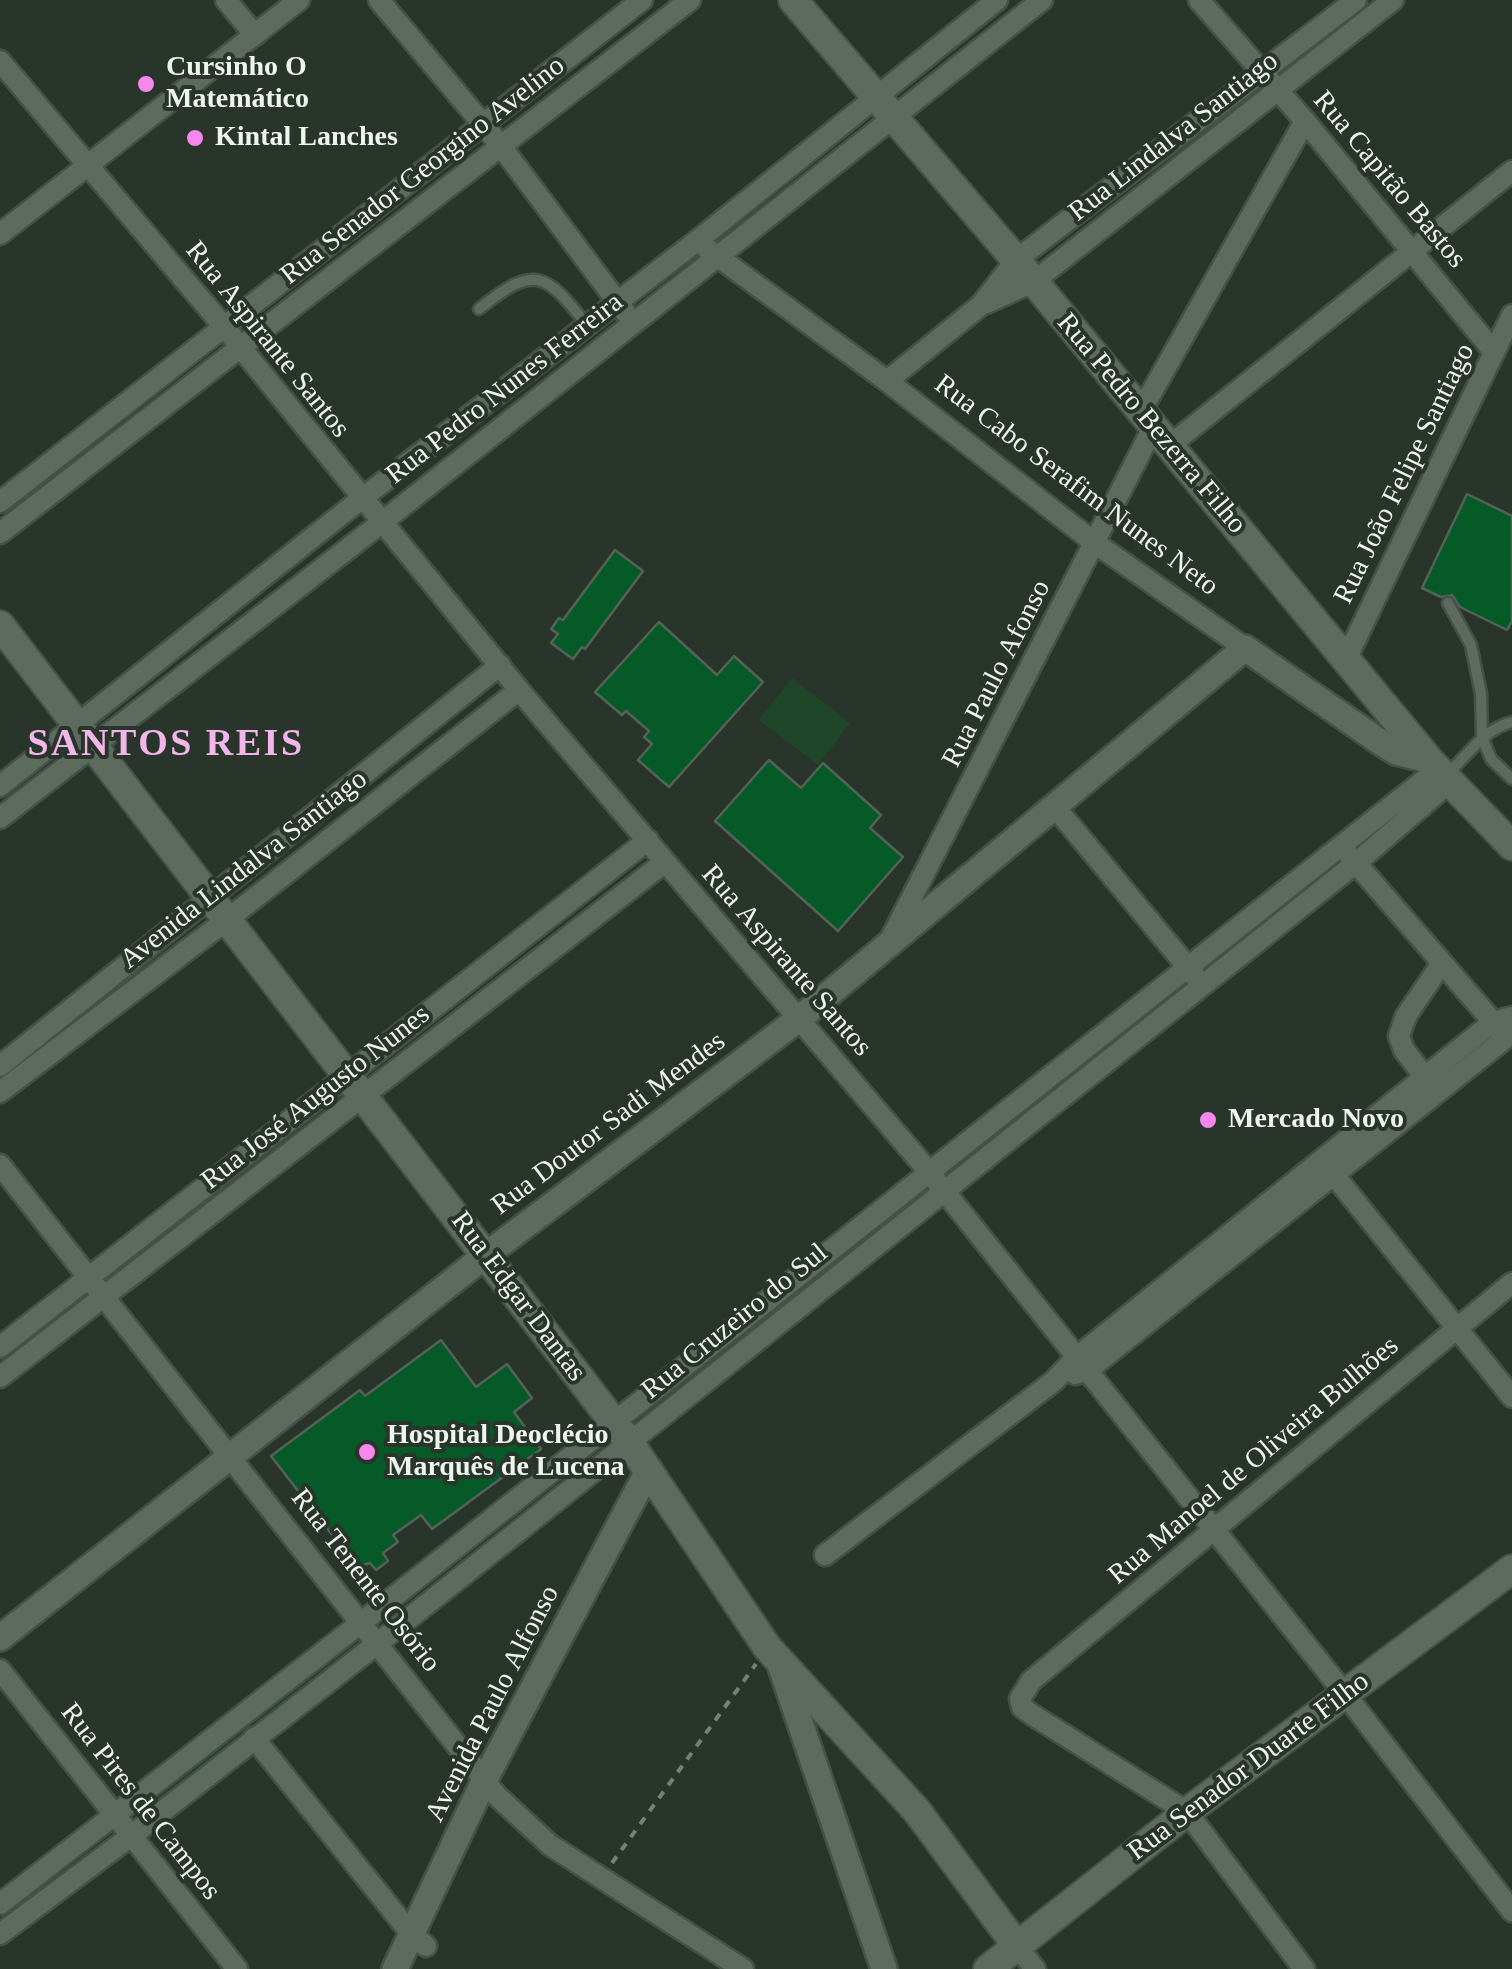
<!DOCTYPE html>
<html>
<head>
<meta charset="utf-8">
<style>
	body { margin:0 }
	canvas { display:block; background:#29352b }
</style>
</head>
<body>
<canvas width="1512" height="1969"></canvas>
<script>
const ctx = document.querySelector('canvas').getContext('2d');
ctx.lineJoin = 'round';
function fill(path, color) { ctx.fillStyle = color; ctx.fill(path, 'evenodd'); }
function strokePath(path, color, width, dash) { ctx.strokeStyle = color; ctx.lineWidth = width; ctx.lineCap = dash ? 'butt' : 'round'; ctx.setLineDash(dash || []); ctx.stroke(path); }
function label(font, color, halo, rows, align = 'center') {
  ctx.font = font + ' "Times New Roman",serif'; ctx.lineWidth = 8; ctx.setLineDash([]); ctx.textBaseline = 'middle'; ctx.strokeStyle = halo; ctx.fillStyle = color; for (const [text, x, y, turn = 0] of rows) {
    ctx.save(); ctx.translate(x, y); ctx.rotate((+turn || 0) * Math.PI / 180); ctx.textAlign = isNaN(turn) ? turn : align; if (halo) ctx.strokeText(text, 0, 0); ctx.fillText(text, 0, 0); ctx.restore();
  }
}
fill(new Path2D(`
	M792,678L850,723L818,765L759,720Z
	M358,1635L366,1642L142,1820L134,1809Z
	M114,1826L121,1834L0,1928V1914Z`), '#1f4629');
const building = new Path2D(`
	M1467,494L1512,516V621L1507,630L1460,607L1452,595L1441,597L1422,588Z
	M615,550L643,571L585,649L582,647L573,659L551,643L558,634L551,629L559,618L563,620Z
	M659,622L717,675L734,656L763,682L669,787L638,760L652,744L644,737L649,731L626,711L622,715L595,692Z
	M769,760L801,788L823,763L881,815L870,828L903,857L838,931L715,821Z
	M441,1340L476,1387L507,1364L532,1398L514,1412L541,1449L432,1529L421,1515L393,1535L398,1542L383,1553L388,1561L376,1570L370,1563L357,1567L271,1456L360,1390L365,1396Z`);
fill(building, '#065a28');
strokePath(building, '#546257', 2.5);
const service = new Path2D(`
	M479,309C535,264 545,272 587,325
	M1448,603L1471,645L1481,694L1482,737L1491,759L1512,779
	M1446,775C1469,755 1482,730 1512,722`);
const minor = new Path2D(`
	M226,0L255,35
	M379,0L501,146L625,312
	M1199,0L1305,121L1494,352
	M0,61L225,328L519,690L930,1173L1345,1694L1512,1911
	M0,234L299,0
	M706,248L887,381L1095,543L1245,648
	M986,303L1033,282L1393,0
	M887,381L981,305L1016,260L1356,0
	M1140,413L1305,121
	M1169,446L1512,171
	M0,502L642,0
	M0,533L690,0
	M1347,657L1512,315
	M0,786L361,499L697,241L997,0
	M1055,807L1195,976
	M0,818L381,523L1042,0
	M1349,855L1500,1030
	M891,938L1153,428
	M0,1066L500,665
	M1425,1077L1404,1050L1399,1036L1406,1016L1442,963
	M0,1092L228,919L519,690
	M0,1165L496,1795L550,1845L743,1969
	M1326,1165L1512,1397
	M0,1347L648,840
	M1075,1374L1088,1370L1507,1037L1512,1027
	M0,1377L665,862
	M825,1555L1054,1381L1077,1357L1493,1022L1512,1017
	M0,1670L237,1969
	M254,1738L413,1936L426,1946
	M0,1904L362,1622L1438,769
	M0,1934L131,1836L378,1643L1356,863L1451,781
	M1016,1945L1035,1969
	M1304,1969L1187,1812L1031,1714L1022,1707L1020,1699L1031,1681L1512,1283`);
const tertiary = new Path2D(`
	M0,1638L486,1255L800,1018L1245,648L1380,742L1396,752L1429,760
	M780,1664L884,1969
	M395,1969L485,1779L649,1469`);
const secondary = new Path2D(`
	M793,0L1016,260L1429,760L1512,846
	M0,625L629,1442L767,1647L917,1811L1016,1945
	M988,1969L1187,1812L1512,1569`);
strokePath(service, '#465048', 15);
strokePath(minor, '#465048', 25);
strokePath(tertiary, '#465048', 30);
strokePath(secondary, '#465048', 32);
strokePath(new Path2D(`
	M612,1863L756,1664`), '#768077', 4, [8, 8]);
strokePath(service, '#5d6b5f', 10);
strokePath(minor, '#5d6b5f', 20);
strokePath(tertiary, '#5d6b5f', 25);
strokePath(secondary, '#5d6b5f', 28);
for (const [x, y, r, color] of [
	[146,84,10,"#f688ed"],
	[195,138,10,"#f688ed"],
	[1208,1120,10,"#f688ed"],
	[367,1452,10,"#f688ed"]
]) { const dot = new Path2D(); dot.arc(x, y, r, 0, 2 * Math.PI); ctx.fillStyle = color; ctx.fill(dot); strokePath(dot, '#29352b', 4); }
label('bold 28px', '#eef5ef', '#29352b', [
	["Cursinho O",166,68],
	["Matemático",166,100],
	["Kintal Lanches",215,138],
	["Mercado Novo",1228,1120],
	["Hospital Deoclécio",387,1436],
	["Marquês de Lucena",387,1468]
], 'left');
label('28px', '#eef5ef', '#29352b', [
	["Rua Lindalva Santiago",1174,137,-38],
	["Rua Senador Georgino Avelino",423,171,-38],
	["Rua Capitão Bastos",1389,180,50],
	["Rua Aspirante Santos",267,340,51],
	["Rua Pedro Nunes Ferreira",505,389,-38],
	["Rua Pedro Bezerra Filho",1151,424,50],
	["Rua João Felipe Santiago",1405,474,-64],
	["Rua Cabo Serafim Nunes Neto",1076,486,37],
	["Rua Paulo Afonso",997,674,-63],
	["Avenida Lindalva Santiago",244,870,-38],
	["Rua Aspirante Santos",786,961,49],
	["Rua José Augusto Nunes",316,1098,-38],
	["Rua Doutor Sadi Mendes",609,1124,-37],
	["Rua Edgar Dantas",518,1297,53],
	["Rua Cruzeiro do Sul",735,1322,-39],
	["Rua Manoel de Oliveira Bulhões",1254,1461,-40],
	["Rua Tenente Osório",365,1581,52],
	["Avenida Paulo Alfonso",493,1704,-63],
	["Rua Senador Duarte Filho",1249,1767,-37],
	["Rua Pires de Campos",140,1802,52]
]);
ctx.letterSpacing = '2.5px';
label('bold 38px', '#f3b6ec', '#29352b', [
	["SANTOS REIS",166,745]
]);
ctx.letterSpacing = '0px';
</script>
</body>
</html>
